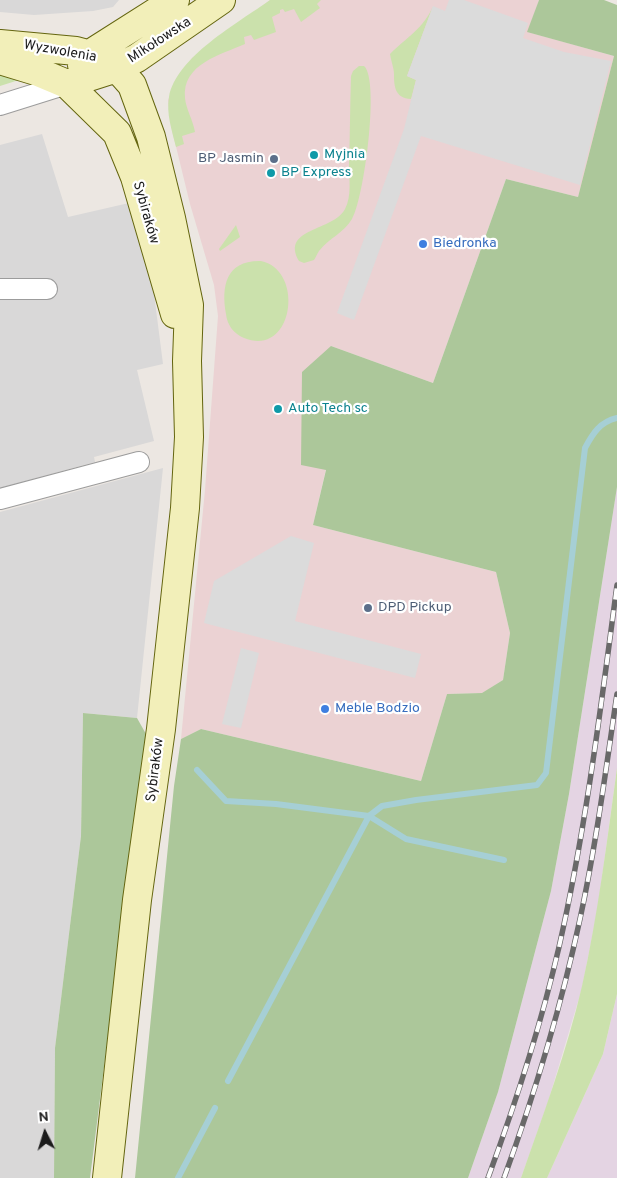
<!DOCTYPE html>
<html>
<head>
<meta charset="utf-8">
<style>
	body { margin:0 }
	#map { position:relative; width:617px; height:1178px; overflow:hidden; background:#ece7e2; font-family:Overpass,sans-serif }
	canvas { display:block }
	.north { position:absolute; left:20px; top:1108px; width:50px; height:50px; -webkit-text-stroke:4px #fff; paint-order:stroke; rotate:355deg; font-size:14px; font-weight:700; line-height:20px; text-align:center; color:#1b1b1b }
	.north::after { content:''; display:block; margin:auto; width:18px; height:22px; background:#1b1b1b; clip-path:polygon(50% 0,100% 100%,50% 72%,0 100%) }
</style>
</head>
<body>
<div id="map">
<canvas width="617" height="1178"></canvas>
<div class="north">N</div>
</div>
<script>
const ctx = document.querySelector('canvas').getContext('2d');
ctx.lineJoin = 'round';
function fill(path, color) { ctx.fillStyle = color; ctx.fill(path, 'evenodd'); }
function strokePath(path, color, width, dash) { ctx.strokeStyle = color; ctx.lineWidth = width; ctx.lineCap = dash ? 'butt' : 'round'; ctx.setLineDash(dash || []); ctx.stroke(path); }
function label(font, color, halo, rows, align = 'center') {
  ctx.font = font + ' Overpass,sans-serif'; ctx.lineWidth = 4.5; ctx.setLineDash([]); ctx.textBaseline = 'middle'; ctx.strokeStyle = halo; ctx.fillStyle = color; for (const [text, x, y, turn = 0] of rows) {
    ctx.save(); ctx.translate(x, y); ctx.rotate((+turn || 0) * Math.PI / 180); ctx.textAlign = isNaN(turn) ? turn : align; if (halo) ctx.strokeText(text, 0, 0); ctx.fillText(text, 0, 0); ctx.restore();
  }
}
fill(new Path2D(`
	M0,0H119L113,7L93,11L34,15L0,12Z
	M42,134L68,217L129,203L134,225L140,231L153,286L163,364L137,370L154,441L94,457L95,462L0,488V145Z
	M163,468L137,718L83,713L81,836L55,1048L54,1178H0V512Z`), '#d9d8d8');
fill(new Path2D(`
	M270,0H539L528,32L614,56L578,197L506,179L433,383L331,346L326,469L313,525L496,572L510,633L503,680L483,693L447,694L421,781L201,729L181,739L205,490L218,316L214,285L190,204L171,126L168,100L178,76L192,58Z`), '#ebd2d3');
fill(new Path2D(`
	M617,487V768L598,907L582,988L548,1102L521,1178H468L498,1092L551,891L569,794Z
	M617,994V1178H547L603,1054Z`), '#e4d4e3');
fill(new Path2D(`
	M270,0H321L317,4L320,8L301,22L294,9L285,12L283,9L280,10V13L272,17L276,32L254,40L251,35L244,37L245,44C220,55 182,64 185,98C186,109 193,120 195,132L182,136L184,144L176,147C172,131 166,113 169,97C176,57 238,23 270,0Z
	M433,6L407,76L416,80L411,99C395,98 394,87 394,74C394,68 391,61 390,54C406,38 424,28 433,6Z
	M359,66H364C380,80 364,199 352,219C344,233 329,238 319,251C317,254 316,257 314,260L304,263L299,261C280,228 334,231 345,209C352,196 349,179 349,164C350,135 350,106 351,76L353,71Z
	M0,73L22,79L0,86Z
	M236,225L240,237L220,251L219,249Z
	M261,261C305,270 294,358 244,338C234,334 227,325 226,314C221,286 226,260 261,261Z
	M617,768V994L603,1054L547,1178H521C543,1115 567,1051 582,986C598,914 607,841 617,768Z`), '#cbe1ac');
fill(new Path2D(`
	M539,0H604L617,5V487L569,794L551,891L498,1092L468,1178H135L174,786L181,739L201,729L421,781L447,694L482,693L503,680L510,633L496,572L313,525L326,470L301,465L302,372L331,346L433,383L506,179L578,197L614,56L527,32Z
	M83,713L137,718L146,734L90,1178H54L55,1048L81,836Z`), '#acc79a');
fill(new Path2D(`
	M449,0H464L528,23L523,38L564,52L611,61L580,185L421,136L354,320L337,313L404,129L416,80L407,76L433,6L445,11Z
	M291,536L314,543L295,621L421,654L415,678L204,623L214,581Z
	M241,648L259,653L241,728L222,724Z`), '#dbdbdb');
strokePath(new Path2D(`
	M197,770L226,801L276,804L369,816L406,839L504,860
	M228,1081L369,816L382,806L416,800L537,785L546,773L585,448C593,433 600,422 617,418
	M178,1178L215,1108`), '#a6cfd5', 6);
const street = new Path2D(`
	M0,105L67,84
	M0,289H47
	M0,499L139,462`);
const secondary = new Path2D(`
	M0,44L76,51L98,57L117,68L132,85L151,137L171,218L189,305L187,361L189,437L185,508L161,729L137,900L107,1178
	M0,60L36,71L67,84L117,133L135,177L175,314
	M82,65L90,54L175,0
	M67,84L117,68L137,58L221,0`);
strokePath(street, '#9c9c9c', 22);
strokePath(secondary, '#64650f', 30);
strokePath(street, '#fff', 20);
strokePath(secondary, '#f2efb9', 28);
const rail = new Path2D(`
	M488,1178C516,1102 541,1025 559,947C586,828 601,706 617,585
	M504,1178C535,1093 561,1007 580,919C596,845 606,769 617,694`);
strokePath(rail, '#696969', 5.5);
strokePath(rail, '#fff', 4, [11]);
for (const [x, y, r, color] of [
	[314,155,5,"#0f9aa8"],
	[274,159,5,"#5c6f8a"],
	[271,173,5,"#0f9aa8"],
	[423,244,5,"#3f7fe0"],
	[278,409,5,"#0f9aa8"],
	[368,608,5,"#5c6f8a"],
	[325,709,5,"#3f7fe0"]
]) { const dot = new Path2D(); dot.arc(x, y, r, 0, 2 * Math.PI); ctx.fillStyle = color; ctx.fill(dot); strokePath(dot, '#fff', 2); }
label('14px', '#1b1b1b', '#fff', [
	["Mikołowska",160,41,-33],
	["Wyzwolenia",60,52,10],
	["Sybiraków",145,213,74],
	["Sybiraków",156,770,-83]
]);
label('14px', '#0d838f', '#fff', [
	["Myjnia",324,155],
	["BP Express",281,173],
	["Auto Tech sc",288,409]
], 'left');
label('14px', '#4e5e75', '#fff', [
	["BP Jasmin",264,159],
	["DPD Pickup",378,608,"left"]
], 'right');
label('14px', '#366cbe', '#fff', [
	["Biedronka",433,244],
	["Meble Bodzio",335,709]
], 'left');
</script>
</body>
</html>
